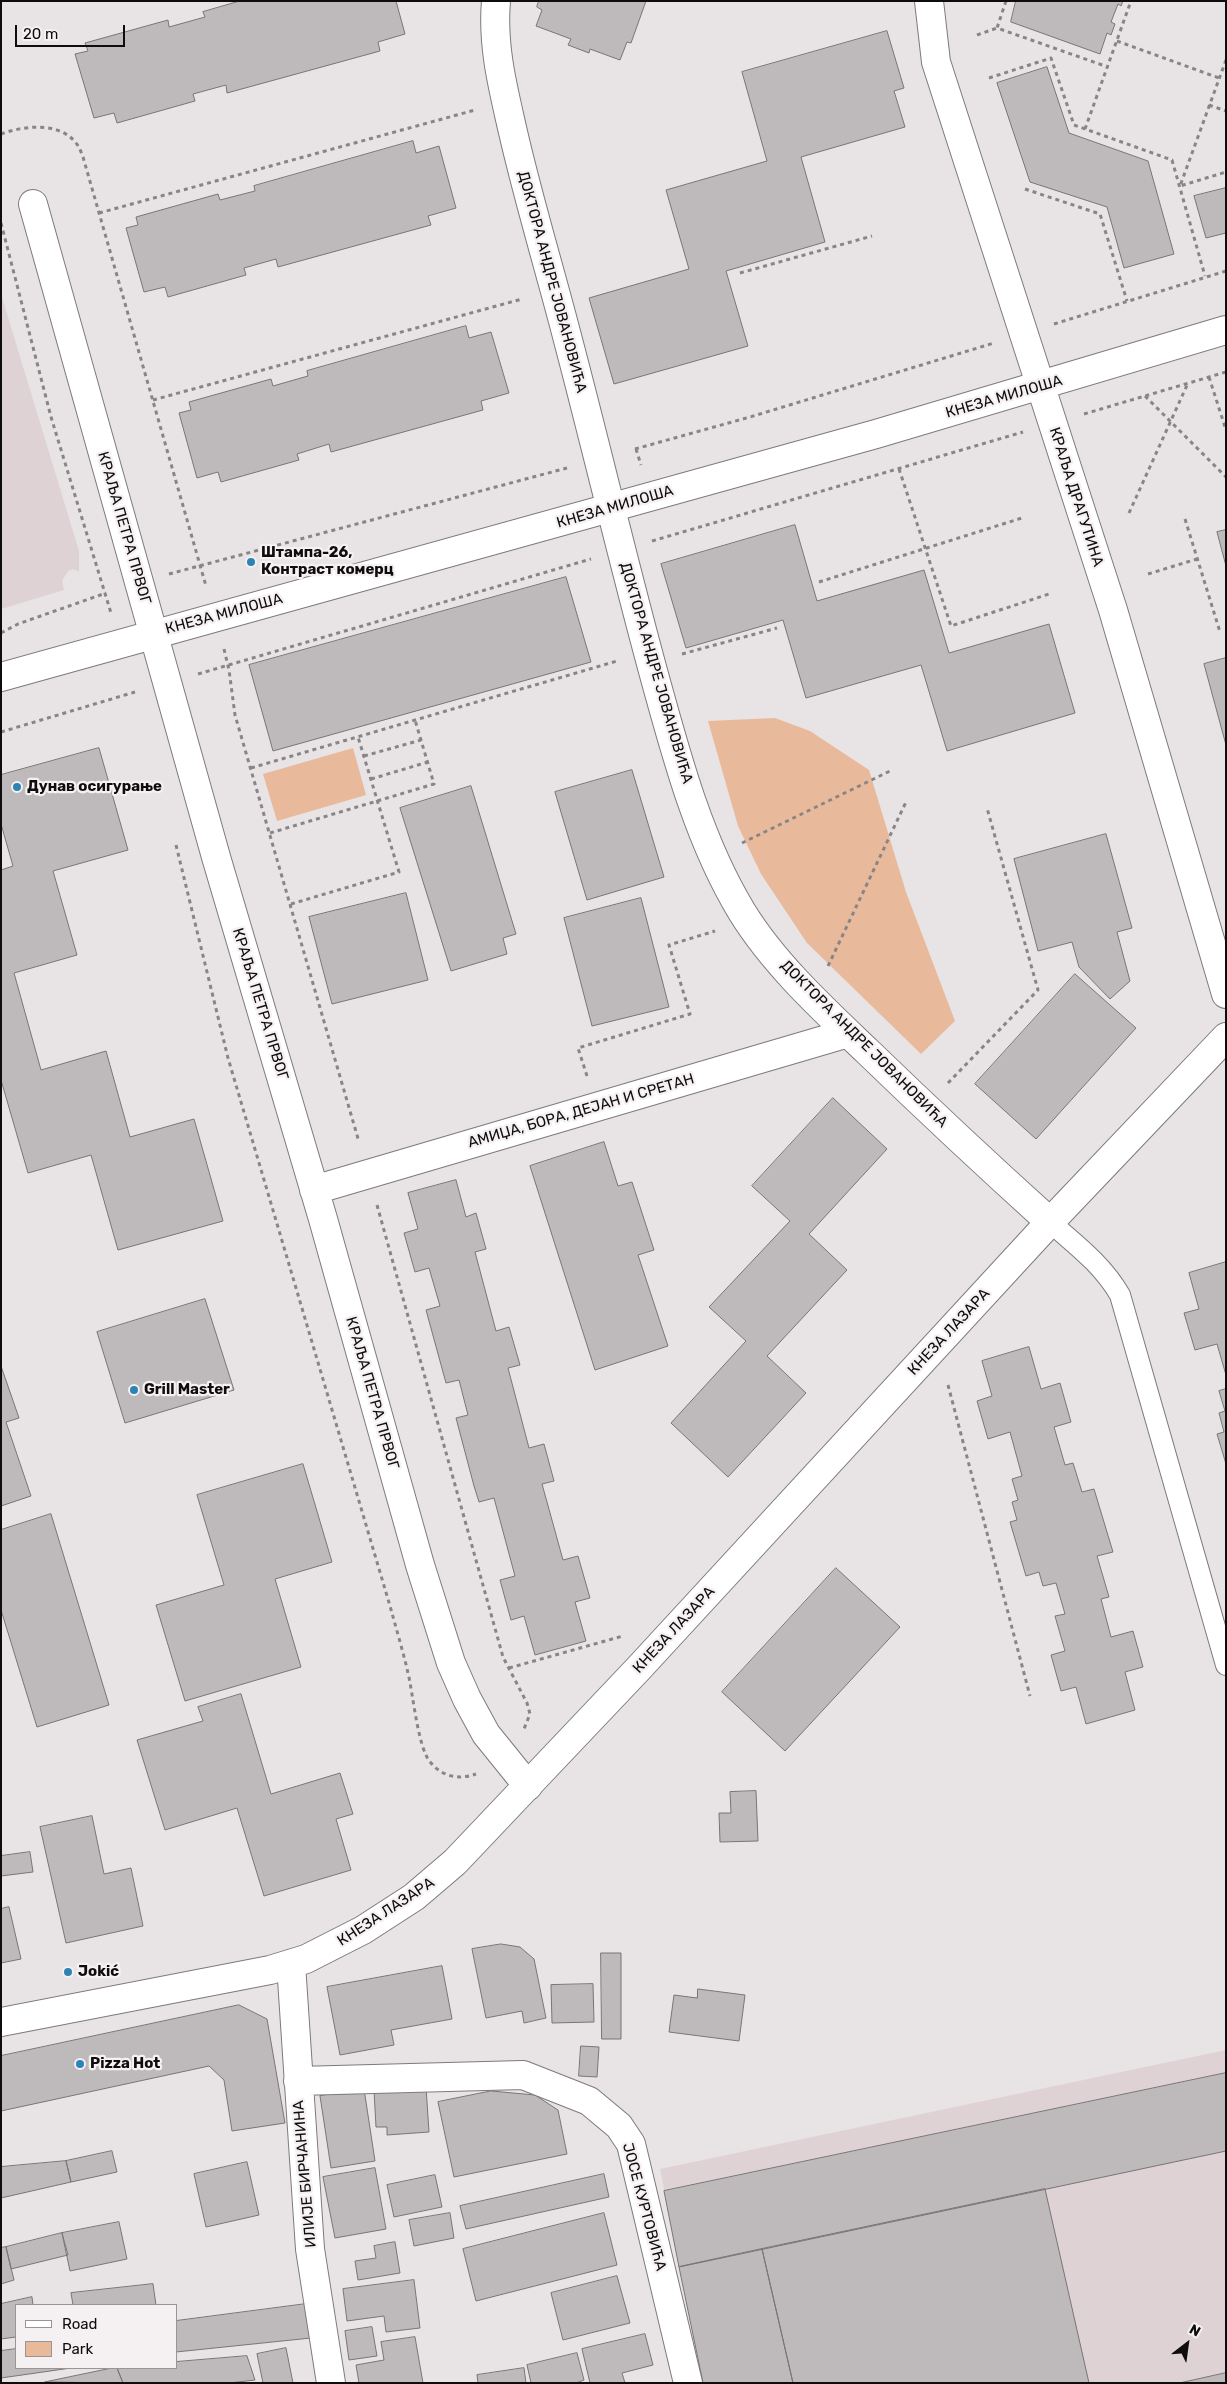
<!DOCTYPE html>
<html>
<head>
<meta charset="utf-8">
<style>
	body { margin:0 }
	#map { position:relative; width:1227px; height:2384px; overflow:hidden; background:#e8e3e4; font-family:Rubik,sans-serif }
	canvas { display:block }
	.frame { position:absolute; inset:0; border:2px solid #0e0c0c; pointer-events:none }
	.legend { position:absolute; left:15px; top:2304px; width:162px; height:65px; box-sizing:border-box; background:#f5f0f1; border:1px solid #999595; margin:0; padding:6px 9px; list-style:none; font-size:15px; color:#0e0c0c }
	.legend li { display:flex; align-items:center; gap:10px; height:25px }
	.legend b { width:25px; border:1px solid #999595 }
	.north { position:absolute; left:1162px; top:2319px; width:50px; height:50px; -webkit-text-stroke:4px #f5f0f1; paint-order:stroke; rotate:30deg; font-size:14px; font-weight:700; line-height:20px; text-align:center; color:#0e0c0c }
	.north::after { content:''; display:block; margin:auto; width:18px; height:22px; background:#0e0c0c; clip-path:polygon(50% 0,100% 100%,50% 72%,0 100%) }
	.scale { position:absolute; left:15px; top:25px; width:110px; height:22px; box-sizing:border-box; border:2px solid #0e0c0c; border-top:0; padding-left:6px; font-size:15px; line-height:18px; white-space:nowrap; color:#0e0c0c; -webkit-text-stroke:4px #f5f0f1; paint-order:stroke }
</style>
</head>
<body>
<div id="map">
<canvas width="1227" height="2384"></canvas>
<div class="frame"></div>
<ul class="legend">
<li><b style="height:6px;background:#fff"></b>Road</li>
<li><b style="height:14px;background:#e8ba9b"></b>Park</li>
</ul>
<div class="north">N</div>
<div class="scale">20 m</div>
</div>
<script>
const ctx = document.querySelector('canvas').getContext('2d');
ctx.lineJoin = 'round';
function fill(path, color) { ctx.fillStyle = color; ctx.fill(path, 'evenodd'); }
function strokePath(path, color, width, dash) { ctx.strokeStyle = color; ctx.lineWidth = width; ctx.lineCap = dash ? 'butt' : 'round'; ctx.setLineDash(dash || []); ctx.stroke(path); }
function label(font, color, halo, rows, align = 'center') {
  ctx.font = font + ' Rubik,sans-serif'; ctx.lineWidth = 4.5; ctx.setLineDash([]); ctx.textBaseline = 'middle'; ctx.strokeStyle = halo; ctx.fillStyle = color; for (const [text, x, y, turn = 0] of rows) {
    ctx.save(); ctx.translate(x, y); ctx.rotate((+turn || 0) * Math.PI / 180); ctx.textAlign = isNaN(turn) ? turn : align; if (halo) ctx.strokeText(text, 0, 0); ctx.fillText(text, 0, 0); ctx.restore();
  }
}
fill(new Path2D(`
	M1,294L79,551V572L73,569L68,571L62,581L64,590L1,609Z
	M1226,2050V2383H703L660,2169Z`), '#dfd2d4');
fill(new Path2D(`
	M775,718L810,731L869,770L906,892L955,1021L921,1054L807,943L761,874L738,826L708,721Z
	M353,748L366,795L277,821L263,774Z`), '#e8ba9b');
const building = new Path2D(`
	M240,1H396L405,34L378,42L380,51L227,93L226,85L193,94L195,101L117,123L114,113L94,118L75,54L88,51L85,43L168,20L169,27L205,17L203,12Z
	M539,1H646L631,43L627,42L620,60L590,49L589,53L568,45L571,39L536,26L542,10L537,7Z
	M1016,1H1123L1121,6L1118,4L1111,22L1115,24L1111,35L1107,33L1100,54L1011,22Z
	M887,31L904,88L894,91L905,127L801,157L825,242L726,271L748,346L614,384L589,298L689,269L666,190L767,161L742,72Z
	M1047,67L1069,133L1148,161L1174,254L1124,268L1107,207L1030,182L997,83Z
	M413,141L416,153L439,146L456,208L428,216L431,225L278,267L276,259L244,268L246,275L168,297L165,287L144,292L126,228L138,225L136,217L218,194L220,200L255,191L254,186Z
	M1226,188V233L1206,238L1194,196Z
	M466,326L469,338L491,332L509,393L481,401L483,410L331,452L329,444L297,454L299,460L221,482L218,472L197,478L179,413L191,410L189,402L271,379L273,386L308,376L307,371Z
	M795,525L817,601L924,570L949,653L1049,624L1075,713L947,751L921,665L806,698L783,620L686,648L661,564Z
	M1226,530V566L1217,532Z
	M566,577L591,662L273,751L249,665Z
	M1226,658V745L1204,664Z
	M99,748L128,850L53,871L77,955L14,973L41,1070L106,1051L130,1137L194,1119L223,1221L118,1250L91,1155L28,1173L1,1080V870L13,866L1,824V775Z
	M632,770L664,877L587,900L555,792Z
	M471,786L516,934L503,938L507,954L451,971L400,808Z
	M1106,834L1132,928L1117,932L1130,981L1110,999L1079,967L1072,942L1038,951L1014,859Z
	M406,893L428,980L332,1004L309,917Z
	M641,898L669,1007L592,1026L564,918Z
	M1075,974L1136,1028L1036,1139L975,1084Z
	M833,1098L887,1149L809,1234L847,1270L767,1356L806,1393L728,1477L671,1423L746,1341L709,1307L790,1221L752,1186Z
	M604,1142L618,1186L632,1182L654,1250L638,1255L668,1346L595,1370L530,1166Z
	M456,1180L466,1217L476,1213L486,1249L475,1252L496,1331L509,1327L520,1365L508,1368L529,1448L544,1444L554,1481L542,1484L563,1560L578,1556L590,1598L575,1602L586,1641L535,1655L524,1616L511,1620L500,1580L515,1576L494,1498L479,1502L474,1486L456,1418L468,1415L459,1380L446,1383L426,1310L440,1306L429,1268L415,1272L404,1233L418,1229L408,1193Z
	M1226,1262V1375L1217,1344L1195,1350L1184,1313L1199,1309L1189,1273Z
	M205,1299L234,1390L125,1423L97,1332Z
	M1029,1347L1041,1389L1060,1383L1071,1422L1054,1427L1065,1465L1073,1463L1082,1492L1094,1489L1113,1552L1097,1556L1109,1597L1101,1599L1111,1637L1133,1631L1143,1667L1125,1672L1135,1710L1086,1724L1076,1687L1061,1691L1051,1655L1065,1651L1055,1616L1065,1614L1056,1583L1043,1586L1039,1572L1026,1576L1010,1522L1017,1520L1012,1502L1018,1500L1012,1479L1022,1476L1010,1432L988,1439L977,1401L992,1396L982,1361Z
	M1,1366L19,1418L6,1422L31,1496L1,1506Z
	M1226,1389V1464L1217,1434L1224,1432L1219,1413L1225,1411L1219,1391Z
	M303,1464L332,1562L275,1579L301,1667L185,1701L156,1605L224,1585L197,1495Z
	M51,1514L109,1705L37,1727L1,1610V1530Z
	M836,1568L900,1627L785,1751L722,1692Z
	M241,1694L271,1794L340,1773L353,1814L336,1819L351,1870L264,1896L237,1808L165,1830L137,1740L203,1721L198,1707Z
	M756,1791L758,1841L720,1842L719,1813H731L730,1792Z
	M92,1816L104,1874L131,1868L143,1926L66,1943L40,1827Z
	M30,1852L33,1872L1,1876V1856Z
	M9,1907L21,1959L1,1963V1909Z
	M501,1944L520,1947L534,1959L546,2018L524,2023L522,2011L486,2018L472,1949Z
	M601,1953H621V2039H602Z
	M442,1966L452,2019L391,2030L394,2045L340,2055L327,1987Z
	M593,1984L594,2022L552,2023L551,1985Z
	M698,1989L745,1995L739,2041L669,2032L674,1995L697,1998Z
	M239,2005L267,2019L285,2123L232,2131L224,2080L209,2066L1,2111V2056Z
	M581,2046L599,2047L597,2077L579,2076Z
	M1226,2073V2151L679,2267L664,2191Z
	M426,2087L429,2132L387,2135V2127H376L374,2090Z
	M364,2089L375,2161L331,2168L320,2096Z
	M491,2091L535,2095L558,2110L567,2154L454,2177L438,2102Z
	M112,2151L117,2172L71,2182L66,2161Z
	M66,2161L71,2182L1,2198V2167Z
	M247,2162L259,2215L206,2227L194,2174Z
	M375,2168L386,2229L335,2238L323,2177Z
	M604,2174L609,2197L466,2229L460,2206Z
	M435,2175L442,2207L394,2217L387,2185Z
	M1045,2189L1089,2383H793L762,2249Z
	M450,2213L454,2238L414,2246L409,2220Z
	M604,2213L617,2265L476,2301L463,2249Z
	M119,2222L127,2259L70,2271L62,2233Z
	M62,2233L68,2255L11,2269L6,2247Z
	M395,2242L400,2273L358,2280L355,2261L376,2258L374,2246Z
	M6,2247L14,2280L1,2284V2248Z
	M762,2249L793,2383H703L679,2267Z
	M617,2276L630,2323L563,2340L551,2293Z
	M414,2280L420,2328L386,2332L384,2316L347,2321L343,2289Z
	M153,2284L156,2305H73L71,2293Z
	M32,2297L33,2305H16V2337L1,2339V2304Z
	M306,2304L311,2338L176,2352V2321Z
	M372,2327L377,2356L349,2360L345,2331Z
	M645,2334L653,2365L622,2373L625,2383H590L582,2349Z
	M415,2337L423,2383H359L356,2365L384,2360L381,2342Z
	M286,2348L293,2383H263L257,2354Z
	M16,2349V2368H71L1,2378V2351Z
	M577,2353L584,2380L576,2383H531L527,2365Z
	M247,2356L255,2380L229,2383H123L117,2368H176V2362Z
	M112,2368H117L123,2383L45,2382Z
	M524,2368L526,2383H478L477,2375Z
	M1226,2373V2383H1180Z`);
fill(building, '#bebabc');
strokePath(building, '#797577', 1);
const lane = new Path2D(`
	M1050,1222C1076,1245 1102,1264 1120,1295L1226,1665`);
const street = new Path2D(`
	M496,1C492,46 503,88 513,132C529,202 550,270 568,340C597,450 623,561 653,671C675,751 698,840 742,912C774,964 823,1009 867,1051C927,1109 988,1166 1050,1222
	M929,1L936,62L1113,610L1226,994
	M33,204L216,857L323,1219L420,1565L451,1663L467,1699L486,1734L528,1786
	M314,1190L848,1033
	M291,1964L310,2249L331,2383
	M298,2081L523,2075L589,2101L619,2126L631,2144L688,2383`);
const secondary = new Path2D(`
	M1,677L876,434L1226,330
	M1,2022L270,1970L306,1959L363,1930L414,1897L455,1862L639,1668L1050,1222L1226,1037`);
strokePath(lane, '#7e7a7b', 22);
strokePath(street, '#7e7a7b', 30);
strokePath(secondary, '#7e7a7b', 30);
strokePath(new Path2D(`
	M1006,1L997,28L1108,67
	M977,35L997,28
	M1117,41L1219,78
	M1226,60L1180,186L1226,172
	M989,78L1051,58L1074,125L1172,160L1205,276
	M1209,105L1226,111
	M1085,129L1131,1
	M1,134C23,126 59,121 76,143C79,146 81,152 83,157L206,586
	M1025,189L1100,214L1127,301
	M99,213L475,110
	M1,223L51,417L111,613
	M740,273L872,236
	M1054,324L1226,271
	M1209,377L1226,430
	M1145,396L1226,477
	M153,400L522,299
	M1084,414L1226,372
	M635,449L750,417L994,343
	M636,449L641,465
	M899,469L951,626L1049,594
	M1129,513L1188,383
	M1185,519L1220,632
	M652,541L1023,432
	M169,574L567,468
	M1148,574L1197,559
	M819,582L1025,517
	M1,633L18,624L106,593
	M224,649L229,670L235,715L359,1142
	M682,654L777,628
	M198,674L591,559
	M1,732L135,692
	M364,756L421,740
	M251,768L617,661
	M371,779L428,762
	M270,833L434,784L415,720
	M742,843L890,771
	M176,845L228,1058L390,1606C396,1628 403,1651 408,1673C413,1693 418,1750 431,1763C443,1777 459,1780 476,1774
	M291,904L399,872L358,737
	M828,966L906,802
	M587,1076L578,1048L690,1014L669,945L715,931
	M948,1083L1038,990L987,808
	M377,1205L503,1657L527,1703L530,1714L524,1729
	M948,1385L1030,1696
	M509,1668L623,1636`), '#898586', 3, [4, 4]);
strokePath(lane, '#fff', 20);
strokePath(street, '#fff', 28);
strokePath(secondary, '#fff', 28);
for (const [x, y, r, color] of [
	[251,562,5,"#2d83b3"],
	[17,787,5,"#2d83b3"],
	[134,1390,5,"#2d83b3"],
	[68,1972,5,"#2d83b3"],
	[80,2064,5,"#2d83b3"]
]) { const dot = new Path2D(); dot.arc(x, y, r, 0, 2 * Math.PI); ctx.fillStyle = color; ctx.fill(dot); strokePath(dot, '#f5f0f1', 2); }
label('15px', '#0e0c0c', '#f5f0f1', [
	["ДОКТОРА АНДРЕ ЈОВАНОВИЋА",552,282,75],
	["КНЕЗА МИЛОША",1004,397,-16],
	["КРАЉА ДРАГУТИНА",1076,497,72],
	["КНЕЗА МИЛОША",615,507,-16],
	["КРАЉА ПЕТРА ПРВОГ",124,528,74],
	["КНЕЗА МИЛОША",224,614,-15],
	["ДОКТОРА АНДРЕ ЈОВАНОВИЋА",656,673,74],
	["КРАЉА ПЕТРА ПРВОГ",260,1004,73],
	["ДОКТОРА АНДРЕ ЈОВАНОВИЋА",864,1044,45],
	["АМИЏА, БОРА, ДЕЈАН И СРЕТАН",581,1111,-16],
	["КНЕЗА ЛАЗАРА",949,1332,-47],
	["КРАЉА ПЕТРА ПРВОГ",372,1393,74],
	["КНЕЗА ЛАЗАРА",674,1630,-47],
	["КНЕЗА ЛАЗАРА",386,1912,-33],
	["ИЛИЈЕ БИРЧАНИНА",305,2174,-95],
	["ЈОСЕ КУРТОВИЋА",644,2207,75]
]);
label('bold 15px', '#0e0c0c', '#f5f0f1', [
	["Штампа-26,",261,553],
	["Контраст комерц",261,570],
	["Дунав осигурање",27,787],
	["Grill Master",144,1390],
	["Jokić",78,1972],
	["Pizza Hot",90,2064]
], 'left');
</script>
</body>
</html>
